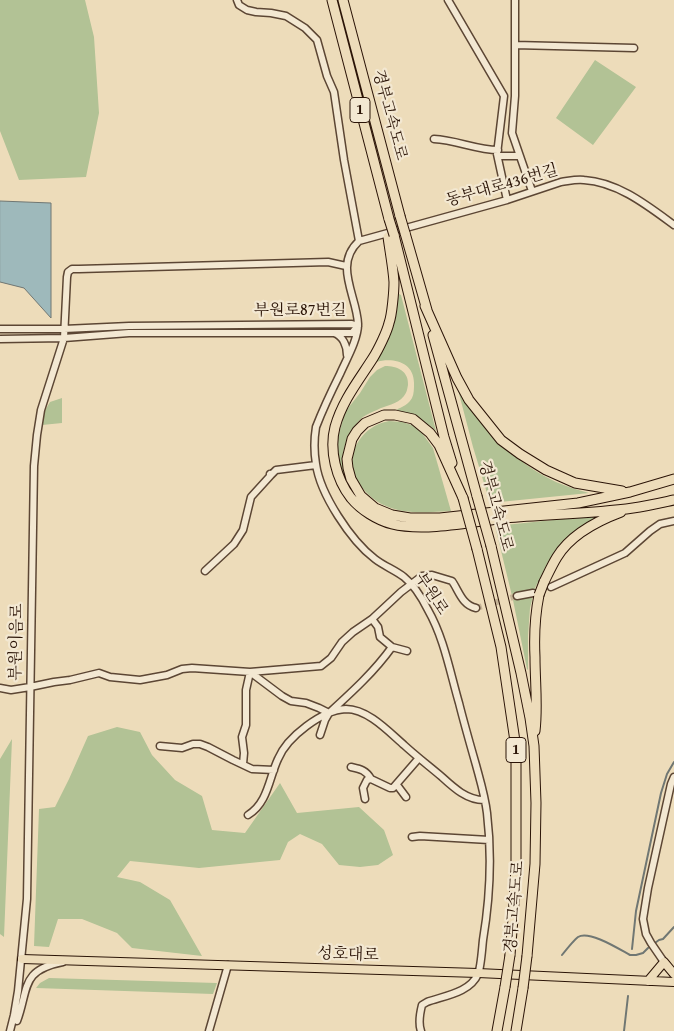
<!DOCTYPE html>
<html>
<head>
<meta charset="utf-8">
<style>
	body { margin:0 }
	canvas { display:block; background:#eddcba }
</style>
</head>
<body>
<canvas width="674" height="1031"></canvas>
<script>
const ctx = document.querySelector('canvas').getContext('2d');
ctx.lineJoin = 'round';
function fill(path, color) { ctx.fillStyle = color; ctx.fill(path, 'evenodd'); }
function strokePath(path, color, width, dash) { ctx.strokeStyle = color; ctx.lineWidth = width; ctx.lineCap = dash ? 'butt' : 'round'; ctx.setLineDash(dash || []); ctx.stroke(path); }
function label(font, color, halo, rows, align = 'center') {
  ctx.font = font + ' "Gentium Book Plus","Noto Serif KR",serif'; ctx.lineWidth = 4.5; ctx.setLineDash([]); ctx.textBaseline = 'middle'; ctx.strokeStyle = halo; ctx.fillStyle = color; for (const [text, x, y, turn = 0] of rows) {
    ctx.save(); ctx.translate(x, y); ctx.rotate((+turn || 0) * Math.PI / 180); ctx.textAlign = isNaN(turn) ? turn : align; if (halo) ctx.strokeText(text, 0, 0); ctx.fillText(text, 0, 0); ctx.restore();
  }
}
fill(new Path2D(`
	M0,0H85L94,37L99,113L86,177L19,180L0,131Z
	M595,60L636,87L593,145L556,118Z
	M399,294L401,295L436,431C424,420 412,414 396,410C402,407 409,404 412,398C414,394 414,388 414,383C414,362 393,357 376,362L391,332Z
	M385,366C397,366 409,371 408,385C407,390 407,392 404,396C397,405 386,405 377,410C372,412 367,414 363,417C354,424 345,443 343,454C342,461 344,470 346,477L343,476L337,459V440L345,412L360,393L370,377L377,370Z
	M457,386C461,394 465,402 471,409C492,439 522,466 556,482C566,486 577,490 589,493L490,503L473,447Z
	M62,398V423L42,425L44,412L50,402Z
	M389,421L402,422L412,425L422,433L433,448L451,511C430,512 406,515 386,506C362,496 342,467 358,442C366,430 375,424 389,421Z
	M592,516H597L568,536L549,560L535,588L530,608L528,636V670L527,669L513,600L495,526Z
	M117,727L140,732L152,755L175,780L202,796L212,830L245,833L280,783L297,813L359,807L384,830L393,855L378,865L360,867L339,865L322,844L300,834L288,842L280,860L199,868L130,861L117,877L140,882L170,900L202,956L132,948L117,933L82,919H58L49,947L34,946L39,809L55,807L69,779L88,736Z
	M12,739L4,937L0,934V759Z
	M49,978L217,983L213,994L36,988L40,983Z`), '#b2c295');
const water = new Path2D(`
	M0,201L51,203V318L24,288L0,282Z`);
fill(water, '#9eb9bb');
strokePath(water, '#707773', 1);
strokePath(new Path2D(`
	M632,949L636,911L661,793L667,774L674,762
	M562,955C566,950 574,940 578,937C589,930 619,949 630,955H636L643,953L648,948L659,940L663,939L674,927
	M624,1031L628,996`), '#707773', 2);
strokePath(new Path2D(`
	M476,608L517,596`), '#c6b496', 6, [6, 3]);
const minor = new Path2D(`
	M237,0L239,5L247,10L256,12L271,13L286,16L305,28L317,40L327,76L334,92L344,160L359,241
	M448,0L504,96L497,154L507,200
	M515,0V96L512,133L532,191
	M515,45L634,48
	M434,139C456,140 477,150 498,150
	M498,156H519
	M0,329H64L129,326L352,324L358,326
	M334,333C343,336 347,346 347,355
	M0,339L64,338L129,333H352L357,327
	M270,474L271,475L276,470L316,465
	M205,571L234,544L243,530L251,497L271,475
	M551,587L625,553L650,531L660,524L674,521
	M517,596L533,593
	M372,619L378,627L380,637L392,647L407,651
	M0,688L11,690L30,687L54,682L70,680L99,673L110,677L140,680L167,675L182,669L192,668L250,672L321,666L331,658L342,642L353,632L372,619L386,606L401,592L422,576L432,575L452,581C459,591 462,605 476,608
	M320,735L325,720L329,713C352,692 374,672 392,647
	M160,746L182,748L193,744H200L208,747L233,760L252,769L274,770
	M243,764L244,753L242,737L246,725V690L250,672L282,696L291,701L306,703L319,708L329,713
	M351,767C360,769 366,770 371,779
	M397,785L406,797
	M365,799L363,788L367,780L371,779L390,788H393L419,758
	M248,815C268,803 269,778 278,759C287,737 322,710 346,709C368,709 389,732 404,745C416,756 429,766 442,777C454,788 467,800 484,800
	M412,837L420,836L489,840
	M664,962L651,943L646,934L643,919L648,888L663,820L671,784L674,777
	M17,1021C29,989 20,970 63,962
	M10,1031L14,1015L18,991L27,899L34,466L37,435L41,410L64,338L67,277L68,272L72,269H79L328,262L346,266
	M209,1031L228,965
	M421,1031C418,1023 420,1013 422,1005L427,1002C443,996 470,993 478,974C481,967 482,949 483,940C490,898 492,855 487,813C485,796 480,780 476,765C470,744 464,723 459,703C450,672 444,638 428,610C422,598 414,585 404,577C395,570 384,566 375,559C351,541 320,494 316,464C314,452 314,439 316,427C323,409 331,392 340,374C346,360 358,340 358,324C357,296 333,265 359,241L507,200L561,182C569,181 576,179 584,180C618,182 648,206 674,225`);
const major = new Path2D(`
	M22,959L478,973L674,982
	M648,981L664,962L674,974`);
const highway = new Path2D(`
	M332,0L389,219
	M343,0L400,216
	M405,233L427,310
	M394,235L444,437L452,463
	M388,237C390,252 393,267 394,282C394,291 392,315 389,323C387,332 378,350 373,358C359,380 342,401 335,427C329,450 336,479 351,498C361,510 377,520 392,524C424,532 472,522 505,518C548,514 591,514 633,508C647,506 660,503 674,500
	M425,306L457,378L469,400L501,440L520,454L546,470L575,483L622,491
	M433,335L477,496
	M463,498L439,445L430,433L413,419L395,415H384L365,423L357,431L352,439L347,459L348,468L351,479L361,496L375,508L392,515L410,518H440L578,503L630,492L674,479
	M491,546L521,673L530,718L534,746L536,803L535,864L527,956
	M477,549L501,647L516,748V867L513,919L510,955
	M544,582C548,574 552,565 557,557C571,534 597,521 621,512
	M535,731C538,706 535,682 535,657C534,636 535,615 539,595
	M497,1031L505,987
	M516,1031L523,988`);
strokePath(minor, '#5c4634', 9);
strokePath(major, '#2b1407', 10);
strokePath(highway, '#2b1407', 11);
strokePath(minor, '#f3e8d2', 6);
strokePath(major, '#eddcba', 8);
strokePath(highway, '#eddcba', 9);
const highwayBridge = new Path2D(`
	M400,216L405,233
	M389,219L394,235
	M477,496L491,546
	M463,498L477,549
	M539,595L544,582
	M505,987L510,955
	M523,988L527,956`);
strokePath(highwayBridge, '#2b1407', 11, []);
strokePath(highwayBridge, '#eddcba', 9);
for (const [x, y, w] of [
	[360,110,20],
	[516,750,20]
]) { const box = new Path2D(); box.roundRect(x - w / 2, y - 12.5, w, 25, 4); ctx.fillStyle = '#f3e8d2'; ctx.fill(box); strokePath(box, '#2b1407', 1); }
label('bold 15px', '#2b1407', null, [
	["1",360,110],
	["1",516,750]
]);
label('16px', '#2b1407', '#f3e8d2', [
	["경부고속도로",389,115,75],
	["동부대로436번길",502,186,-16],
	["부원로87번길",300,311],
	["경부고속도로",495,506,75],
	["부원로",431,594,57],
	["부원이음로",17,642,-89],
	["경부고속도로",515,907,-85],
	["성호대로",348,955,2]
]);
</script>
</body>
</html>
